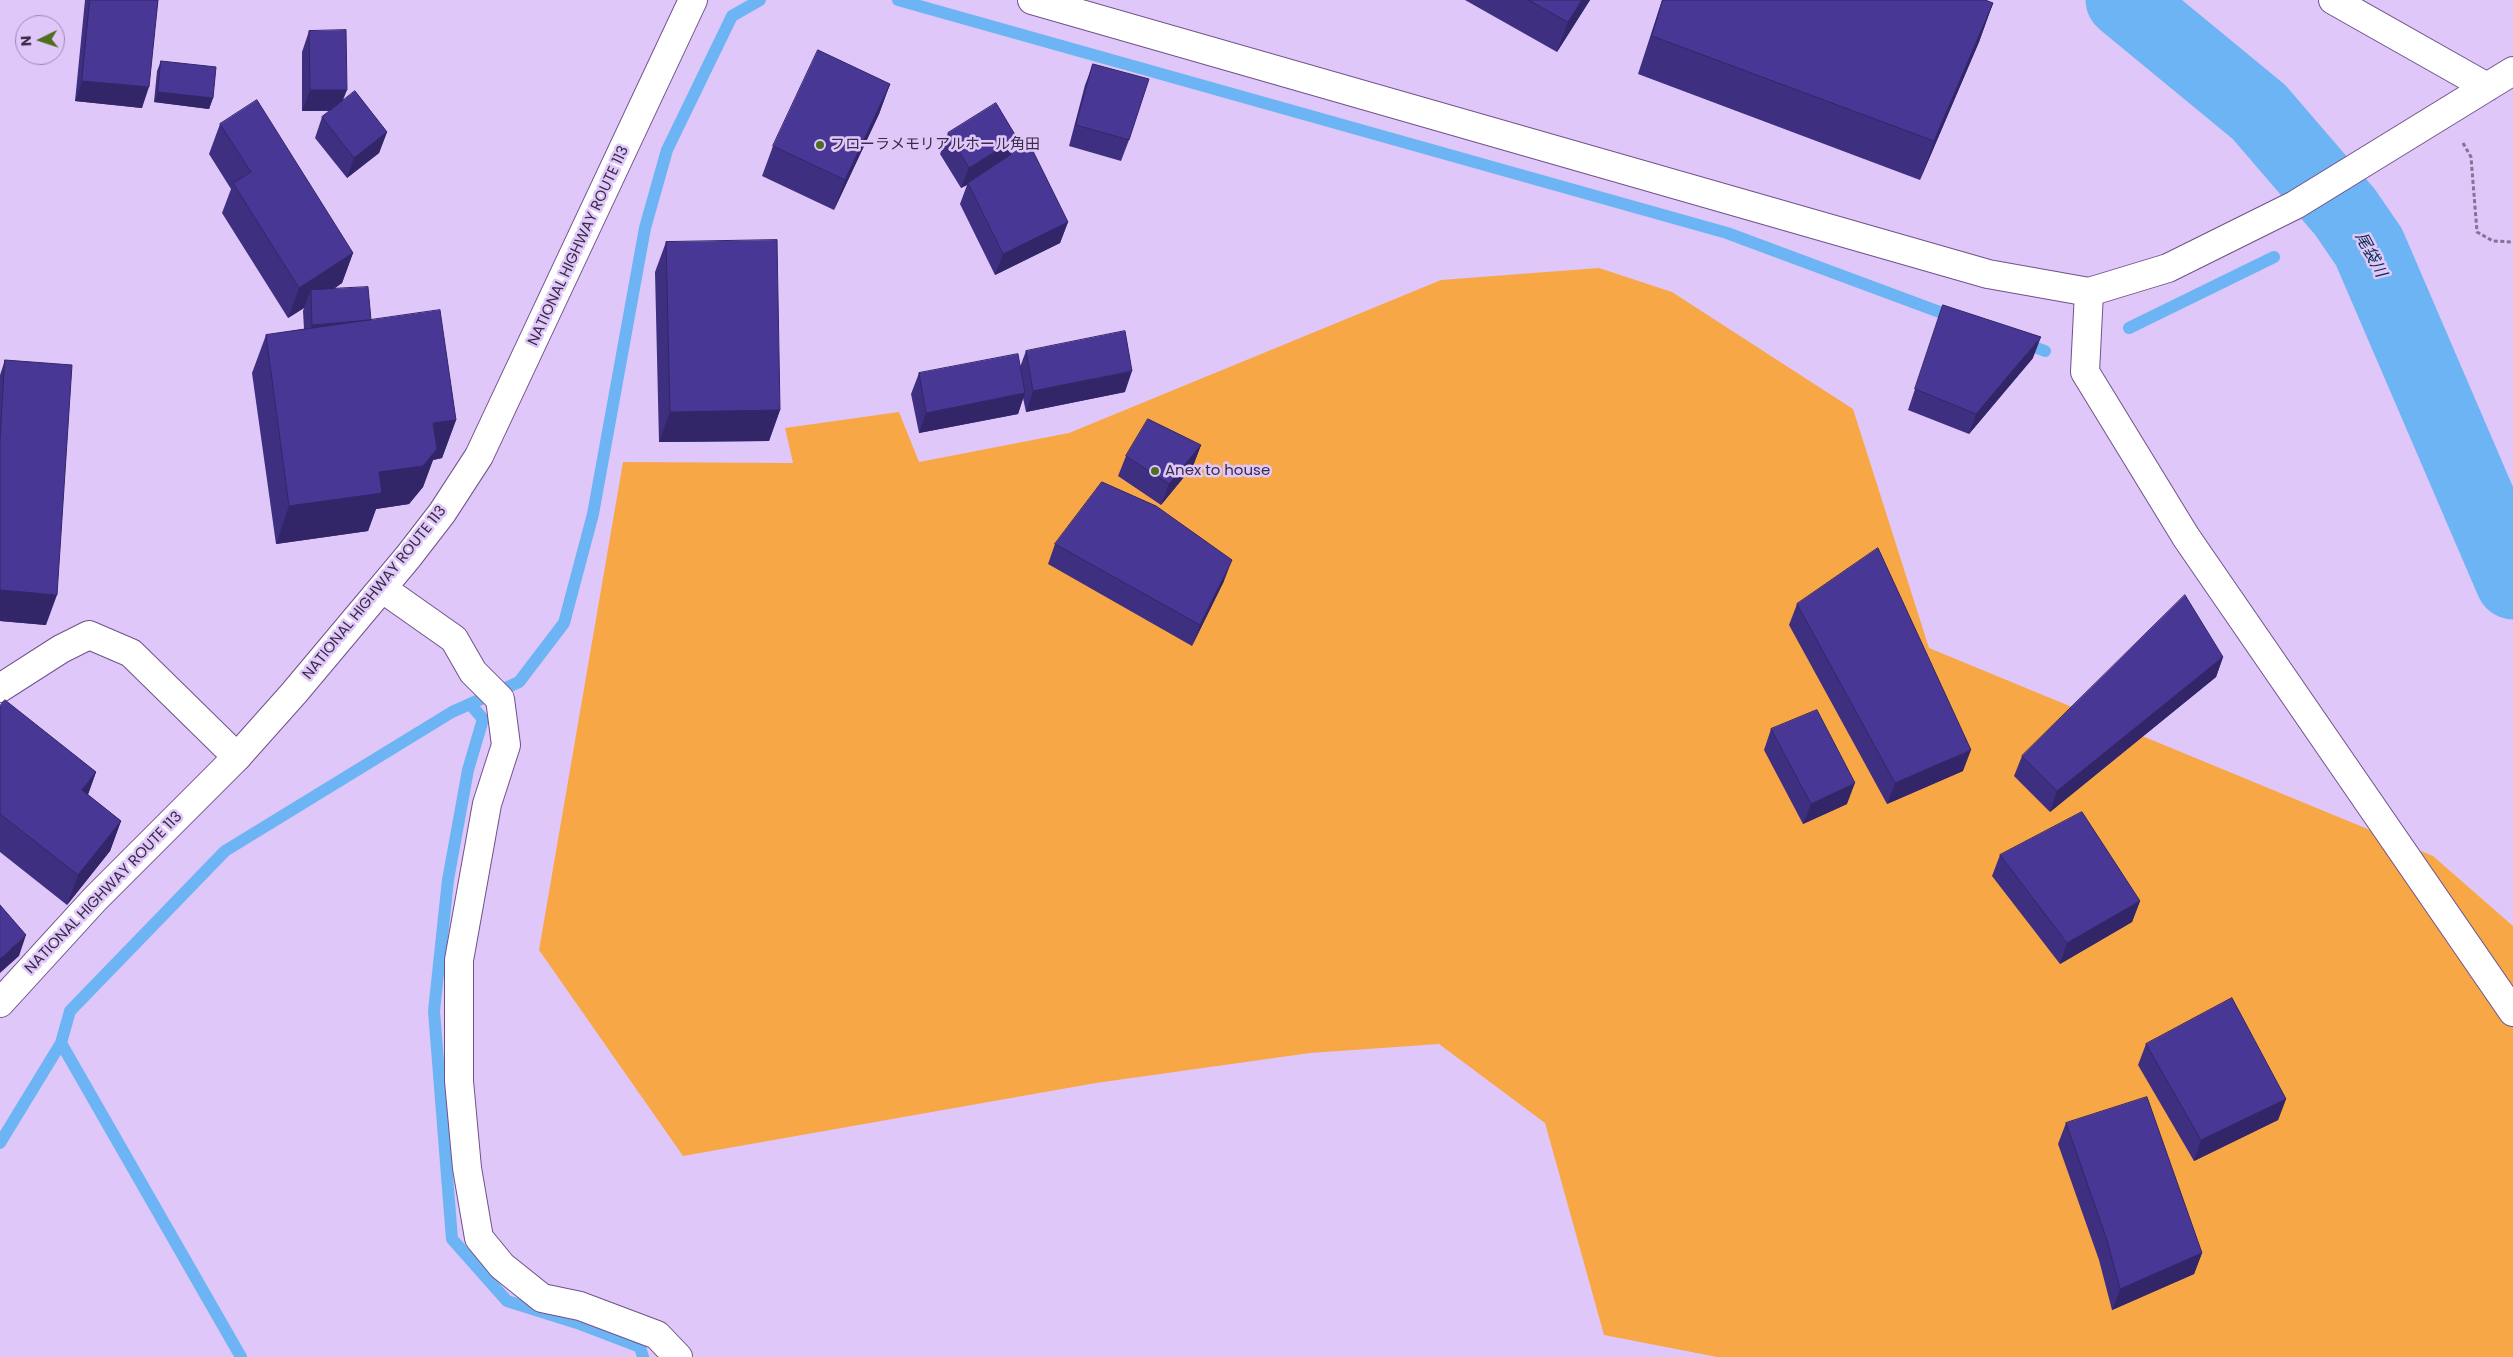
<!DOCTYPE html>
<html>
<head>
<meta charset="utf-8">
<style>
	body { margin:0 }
	#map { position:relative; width:2513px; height:1357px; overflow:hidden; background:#e0c7fa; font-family:Poppins,sans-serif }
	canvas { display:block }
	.north { position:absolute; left:15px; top:15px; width:50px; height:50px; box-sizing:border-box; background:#e0c7fa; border:1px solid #9d89b2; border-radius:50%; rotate:266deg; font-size:14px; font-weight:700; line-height:20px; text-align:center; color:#392c45 }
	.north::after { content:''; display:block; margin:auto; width:18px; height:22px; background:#516d21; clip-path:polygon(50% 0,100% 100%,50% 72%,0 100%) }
</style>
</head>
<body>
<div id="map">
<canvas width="2513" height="1357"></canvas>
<div class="north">N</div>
</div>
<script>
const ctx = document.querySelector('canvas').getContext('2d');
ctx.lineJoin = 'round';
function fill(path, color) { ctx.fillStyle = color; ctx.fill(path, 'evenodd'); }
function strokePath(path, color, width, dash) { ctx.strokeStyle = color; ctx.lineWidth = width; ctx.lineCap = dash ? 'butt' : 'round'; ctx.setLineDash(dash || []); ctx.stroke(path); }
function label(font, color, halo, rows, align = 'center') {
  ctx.font = font + ' Poppins,"Noto Sans JP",sans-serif'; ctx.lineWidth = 5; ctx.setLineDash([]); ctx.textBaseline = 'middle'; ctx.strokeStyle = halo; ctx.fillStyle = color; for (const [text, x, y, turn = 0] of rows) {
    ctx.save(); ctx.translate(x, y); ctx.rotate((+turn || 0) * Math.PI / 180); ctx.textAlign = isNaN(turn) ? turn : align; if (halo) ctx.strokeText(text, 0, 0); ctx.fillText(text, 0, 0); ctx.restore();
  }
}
fill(new Path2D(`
	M1599,268L1672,292L1853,409L1929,648L2433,856L2513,926V1357H1717L1604,1335L1545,1123L1439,1044L1310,1053L1096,1083L683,1156L539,950L623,462L793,463L785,428L899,412L919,462L1069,433L1441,280Z`), '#f8a747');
strokePath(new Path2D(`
	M898,0L1727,233L1956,318
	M2325,226L2345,212
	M2129,328L2274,257
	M2021,342L2045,351
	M470,704L483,719L468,770L448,880L434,1011L452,1239L507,1301L577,1323L640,1347L643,1357
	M61,1043L241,1357
	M0,1143L61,1043L70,1011L225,851L452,712L519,682L564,623L593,514L645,228L667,150L732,16L760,0`), '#6db4f5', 12);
strokePath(new Path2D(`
	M2123,0L2259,112L2345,212L2369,247L2513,582`), '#6db4f5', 75);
const minor = new Path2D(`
	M1032,0L1988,274L2089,292L2168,268L2295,205L2513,71
	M2333,0L2487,87
	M2089,292L2085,372L2186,537L2513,1012
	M383,589L454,639L473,672L500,699L506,745L487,804L459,960V1081L467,1168L479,1238L502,1266L542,1298L580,1306L657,1335L678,1357
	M0,688L61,649L89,635L131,653L237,757`);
const highway = new Path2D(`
	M0,1003L95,899L237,757L294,693L408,557L442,513L479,456L693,0`);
strokePath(minor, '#6f5289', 30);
strokePath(highway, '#6f5289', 30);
strokePath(new Path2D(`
	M2463,143L2471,157L2477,232L2493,241L2513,242`), '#847297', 3, [4, 2.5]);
strokePath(minor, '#fff', 28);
strokePath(highway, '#fff', 28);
fill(new Path2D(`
	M85,0H158L142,108L75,101Z
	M1465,0H1590L1557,52Z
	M1662,0H1985L1993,3L1979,42L1920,180L1638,74Z
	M309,31L343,101L387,132L379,153L347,178L315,138L322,117L330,111H302V52Z
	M161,61L213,98L209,109L154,102L157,71Z
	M1093,64L1129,140L1121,161L1069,146L1085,85Z
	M890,84L879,114L834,210L762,176L773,146Z
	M220,124L353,253L342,283L334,289L371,320L456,420L442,458L433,460L423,487L409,504L376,509L368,531L276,544L252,373L266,335L304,329L303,311L304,308L288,318L222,213L231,189L209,154Z
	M948,133L1017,138L1011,156L1068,222L1060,243L995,275L960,204L967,185L961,188L940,154Z
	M666,242L780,410L769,441L659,442L655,272Z
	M1943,305L2033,358L1969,434L1908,410Z
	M1026,351L1125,392L1026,412L1023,398L1018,414L919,433L911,394L919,373L1020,367Z
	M5,360L46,625L0,621V375Z
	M1201,445L1193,466L1161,505L1118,476L1126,456Z
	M1055,544L1224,581L1192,646L1048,564Z
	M1797,604L1963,771L1887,804L1789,625Z
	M2223,657L2216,677L2050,812L2014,776L2022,756Z
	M0,706L96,772L88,795L121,821L110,851L67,905L0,852Z
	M1771,729L1847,804L1803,824L1764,750Z
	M2000,855L2140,901L2132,922L2060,964L1992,876Z
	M2146,1044L2286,1099L2278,1120L2194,1161L2138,1065Z
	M2066,1123L2202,1253L2194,1274L2112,1310L2099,1260L2058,1144Z`), '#3f2f80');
fill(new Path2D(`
	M1582,0H1590L1557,52L1568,22Z
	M1993,3L1979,42L1920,180L1934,141Z
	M82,81L149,87L142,108L75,101Z
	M890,84L879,114L834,210L845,180Z
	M310,90H347L339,110L302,111Z
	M158,92L213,98L209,109L154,102Z
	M387,132L379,153L347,178L354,158Z
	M1017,138L1009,158L968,183L967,185L961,188L969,168Z
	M1068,222L1060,243L995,275L1003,254Z
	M353,253L342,283L311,303V290L304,308L288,318L299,288Z
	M371,321L305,346L312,325Z
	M2041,337L2033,358L1969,434L1976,414Z
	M1132,371L1125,392L1026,412L1033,391Z
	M1025,393L1018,414L919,433L926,413Z
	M780,410L769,441L659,442L670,412Z
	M456,420L442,458L433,460L423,487L409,504L376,509L368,531L276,544L289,506L379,472L433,423Z
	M1201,445L1193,466L1161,505L1169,484Z
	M1232,560L1224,581L1192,646L1200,625Z
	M0,590L57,595L46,625L0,621Z
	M2223,657L2216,677L2050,812L2057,791Z
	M1971,750L1963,771L1887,804L1895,783Z
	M96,772L85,802L82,790Z
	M1855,783L1847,804L1803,824L1811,804Z
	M121,821L110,851L67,905L78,875Z
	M2140,901L2132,922L2060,964L2067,943Z
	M26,935L19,956L0,973V959Z
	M2286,1099L2278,1120L2194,1161L2201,1140Z
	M2202,1253L2194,1274L2112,1310L2120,1289Z`), '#332668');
const building = new Path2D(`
	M90,0H158L149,87L82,81Z
	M1529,0H1582L1568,22Z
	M1663,0H1985L1993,3L1934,141L1652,36Z
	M346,30L347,90H310L309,31Z
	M818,50L890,84L845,180L773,146Z
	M161,61L216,67L213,98L158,92Z
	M1093,64L1149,79L1129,140L1076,125Z
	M355,91L387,132L354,158L322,117Z
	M257,100L353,253L299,288L233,183L251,172L220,124Z
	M996,103L1017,138L969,168L948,133Z
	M1029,143L1068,222L1003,254L968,183Z
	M777,240L780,410L670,412L666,242Z
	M368,287L371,320L312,325L311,290Z
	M1943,305L2041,337L1976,414L1915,389Z
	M440,310L456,420L433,423L437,449L423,466L379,472L382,493L289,506L266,335Z
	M1125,331L1132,371L1033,391L1026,351Z
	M1018,354L1025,393L926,413L919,373Z
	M5,360L72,365L57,595L0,590V441Z
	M1148,419L1201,445L1169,484L1126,456Z
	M1102,482L1156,506L1232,560L1200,625L1055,544Z
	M1878,548L1971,750L1895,783L1797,604Z
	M2185,595L2223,657L2057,791L2022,756Z
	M5,700L96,772L82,790L121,821L78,875L0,814V706Z
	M1817,710L1855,783L1811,804L1771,729Z
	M2082,812L2140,901L2067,943L2000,855Z
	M0,905L26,935L0,959Z
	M2232,998L2286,1099L2201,1140L2146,1044Z
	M2147,1097L2202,1253L2120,1289L2107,1240L2066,1123Z`);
fill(building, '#493795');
strokePath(building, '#332668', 1);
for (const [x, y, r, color] of [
	[820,145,5,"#516d21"],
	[1155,471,5,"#516d21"]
]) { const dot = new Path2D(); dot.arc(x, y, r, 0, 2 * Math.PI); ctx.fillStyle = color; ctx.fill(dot); strokePath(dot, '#e0c7fa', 2); }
label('15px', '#392c45', '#e0c7fa', [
	["フローラメモリアルホール角田",830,145],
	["Anex to house",1165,471]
], 'left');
label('15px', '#392c45', '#e0c7fa', [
	["NATIONAL HIGHWAY ROUTE 113",579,246,-65],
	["NATIONAL HIGHWAY ROUTE 113",375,593,-51],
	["NATIONAL HIGHWAY ROUTE 113",104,893,-46]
]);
label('italic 16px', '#052d4c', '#e0c7fa', [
	["尾袋川",2370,255,62]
]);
</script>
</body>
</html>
